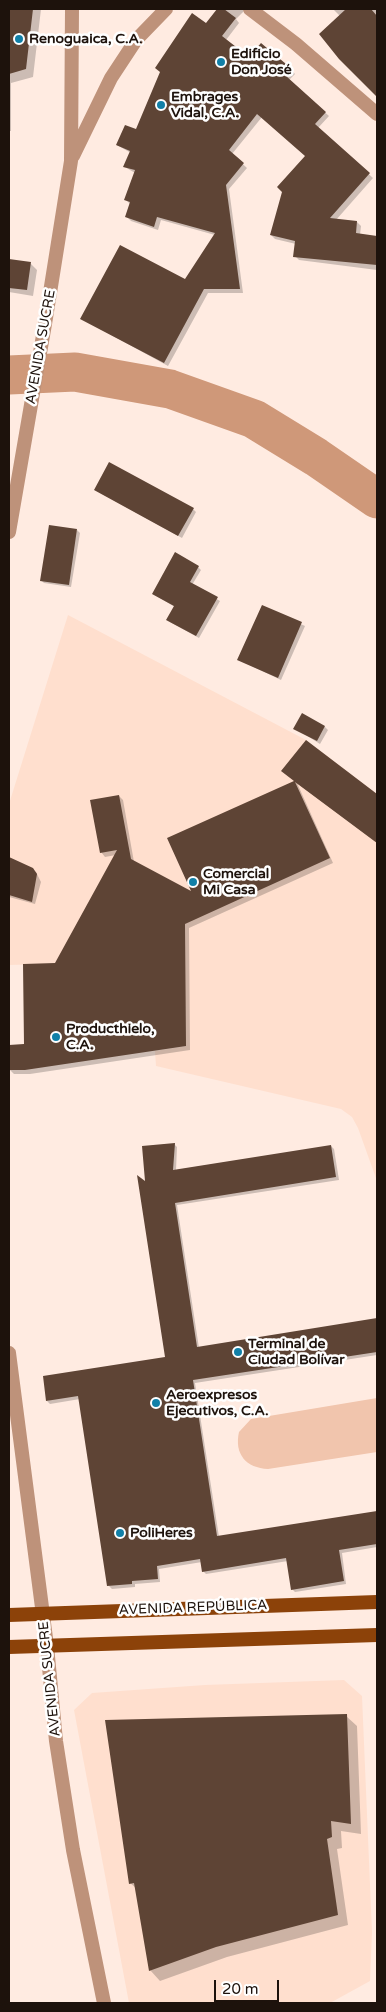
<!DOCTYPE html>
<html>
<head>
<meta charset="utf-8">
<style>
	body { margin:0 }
	#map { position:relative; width:386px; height:2012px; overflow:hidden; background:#ffebe1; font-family:"Varela Round",sans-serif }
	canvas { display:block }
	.frame { position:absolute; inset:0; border:10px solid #1d120c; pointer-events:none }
	.scale { position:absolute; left:214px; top:1980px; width:65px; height:22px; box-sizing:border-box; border:2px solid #1d120c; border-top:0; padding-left:6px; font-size:15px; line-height:18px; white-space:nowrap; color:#1d120c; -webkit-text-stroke:4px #fff; paint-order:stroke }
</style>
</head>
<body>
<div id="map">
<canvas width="386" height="2012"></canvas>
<div class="frame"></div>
<div class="scale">20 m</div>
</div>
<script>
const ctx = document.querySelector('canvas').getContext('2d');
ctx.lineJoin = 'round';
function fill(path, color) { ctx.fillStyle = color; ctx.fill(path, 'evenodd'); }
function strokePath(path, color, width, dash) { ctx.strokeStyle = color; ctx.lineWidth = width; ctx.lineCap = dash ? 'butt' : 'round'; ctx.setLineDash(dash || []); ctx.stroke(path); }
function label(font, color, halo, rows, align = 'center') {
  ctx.font = font + ' "Varela Round",sans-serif'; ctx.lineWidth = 5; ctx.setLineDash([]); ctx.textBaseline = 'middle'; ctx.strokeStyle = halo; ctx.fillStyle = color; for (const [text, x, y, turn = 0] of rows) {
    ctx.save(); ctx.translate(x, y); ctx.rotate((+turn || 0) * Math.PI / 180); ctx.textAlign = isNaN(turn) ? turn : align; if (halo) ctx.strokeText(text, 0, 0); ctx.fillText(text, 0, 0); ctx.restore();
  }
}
fill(new Path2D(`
	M68,615L306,740L377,794V1181L358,1128L352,1117L341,1109L156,1066L155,1051L186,1046L184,960L9,965V804Z
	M344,1680L362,1696L372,1932L370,1981L330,2003H129L74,1710L92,1693L205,1685Z`), '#ffdfce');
fill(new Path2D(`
	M377,1398V1452L268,1469C246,1468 234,1454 239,1432L251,1419Z`), '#f1c5ad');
fill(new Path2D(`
	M9,9H41L33,77L11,83V131H9Z
	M219,9H246L236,19L239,23L226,40L249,58L291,70L295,74L289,80L329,116L318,128L373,178L336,220L357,222L361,226L360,235L377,237V270L299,260L295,256L296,244L275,239L271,235L307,157L262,117L232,154L247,168L229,189L243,293H208L168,366L82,319L186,281L215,235L161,220L158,230L131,221L127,217L130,204L126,200L135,173L125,167L131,153L117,145L137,131Z
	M333,9H377V95L340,58V16Z
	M9,260L31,264L37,270L33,296L9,292Z
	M95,490L193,509L196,512L182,538Z
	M77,530L80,533L71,587L44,583L41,580Z
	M198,567L201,570L192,585L220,601L199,638L170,622L175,607L153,594Z
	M262,606L305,626L281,680L239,660Z
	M325,727L328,730L320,744L295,728Z
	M306,741L377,795V843L297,783L333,863L189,928L190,1050L30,1074H14L9,1069V1046H25L56,965L116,855L105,857L101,852L119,796L123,800L134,862L194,894L295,781Z
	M9,858L36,872L41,882L35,904L9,897Z
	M174,1144L177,1147L176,1170L331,1146L334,1149L339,1180L177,1205L199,1348L377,1319V1355L195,1383L219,1537L377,1512V1547L342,1553L346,1584L295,1592L292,1589L288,1561L206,1574L203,1571L202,1562L159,1569L160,1582L135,1584V1587L112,1589L109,1586L80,1399L50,1404L47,1401L166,1359L146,1183Z
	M346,1716L357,1726L361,1834L341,1831L342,1848L337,1849L348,1925L227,1957L160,1981L150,1970L136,1888L130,1883Z`), '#0003');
strokePath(new Path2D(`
	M9,375L75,372L170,389L254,419L316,457L377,499`), '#cf9879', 39);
fill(new Path2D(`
	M9,9H33L26,69L9,74Z
	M217,9H224L236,18L222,36L249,57L261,43L292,69L286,76L326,112L315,124L370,173L330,218L357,221L356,233L377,236V265L293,257L295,241L270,235L282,192L277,187L305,156L257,114L229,150L244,163L226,185L240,289H204L164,363L80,319L120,245L185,279L215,233L157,217L154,227L125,217L130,202L124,200L135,170L123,167L130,151L116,145L125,125L136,129L160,72L155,68L192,13L206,23Z
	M346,9H371L377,16V97L339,59L319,34Z
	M9,259L31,262L27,290L9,288Z
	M109,462L194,508L178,536L94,490Z
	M49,525L77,529L69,585L40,581Z
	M175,552L199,566L190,582L218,597L196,636L166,620L174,606L152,594Z
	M262,605L302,622L278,678L237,660Z
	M302,713L325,726L317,741L293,729Z
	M306,740L377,794V843L295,782L330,858L185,924L186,1046L25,1070H9V1045L24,1044L23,964L55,963L117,850L100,853L90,800L119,795L131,859L191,891L167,838L294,781L281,771Z
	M9,857L33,868L37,874L32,902L9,895Z
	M175,1143L173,1170L331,1145L336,1177L175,1203L197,1347L377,1318V1352L193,1380L217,1536L377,1511V1544L339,1550L344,1581L291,1590L286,1558L202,1572L200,1559L157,1566L158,1579L132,1581V1584L107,1586L78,1396L46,1401L43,1376L165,1357L137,1175L145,1181L142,1146Z
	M347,1714L351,1824L331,1821L332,1837L327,1839L338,1915L216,1947L149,1971L134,1883L129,1884L105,1720Z`), '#5e4435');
strokePath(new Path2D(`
	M250,9L296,44L377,114
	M47,1646L56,1741L73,1850L104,2003`), '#be927a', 14);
strokePath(new Path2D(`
	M73,156L111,78L136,40L166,9
	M9,532L45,324L71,161L72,9
	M9,1353L47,1646`), '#be927a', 14);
strokePath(new Path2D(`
	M9,1615L377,1602
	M9,1647L377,1635`), '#8c4209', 14);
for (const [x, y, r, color] of [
	[19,39,5,"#1180a8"],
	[221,62,5,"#1180a8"],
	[161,105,5,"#1180a8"],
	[193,882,5,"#1180a8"],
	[56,1037,5,"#1180a8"],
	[238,1352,5,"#1180a8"],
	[156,1403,5,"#1180a8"],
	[120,1533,5,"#1180a8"]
]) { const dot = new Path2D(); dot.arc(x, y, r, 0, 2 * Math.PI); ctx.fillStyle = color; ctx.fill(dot); strokePath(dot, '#fff', 2); }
label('bold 14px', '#1d120c', '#fff', [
	["Renoguaica, C.A.",29,39],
	["Edificio",231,54],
	["Don José",231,70],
	["Embrages",171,97],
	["Vidal, C.A.",171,113],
	["Comercial",203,874],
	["Mi Casa",203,890],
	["Producthielo,",66,1029],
	["C.A.",66,1045],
	["Terminal de",248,1344],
	["Ciudad Bolívar",248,1360],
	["Aeroexpresos",166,1395],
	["Ejecutivos, C.A.",166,1411],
	["PoliHeres",130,1533]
], 'left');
label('14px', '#1d120c', '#fff', [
	["AVENIDA SUCRE",41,347,-80],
	["AVENIDA REPÚBLICA",193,1608,-2],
	["AVENIDA SUCRE",50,1679,-96]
]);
</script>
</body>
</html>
